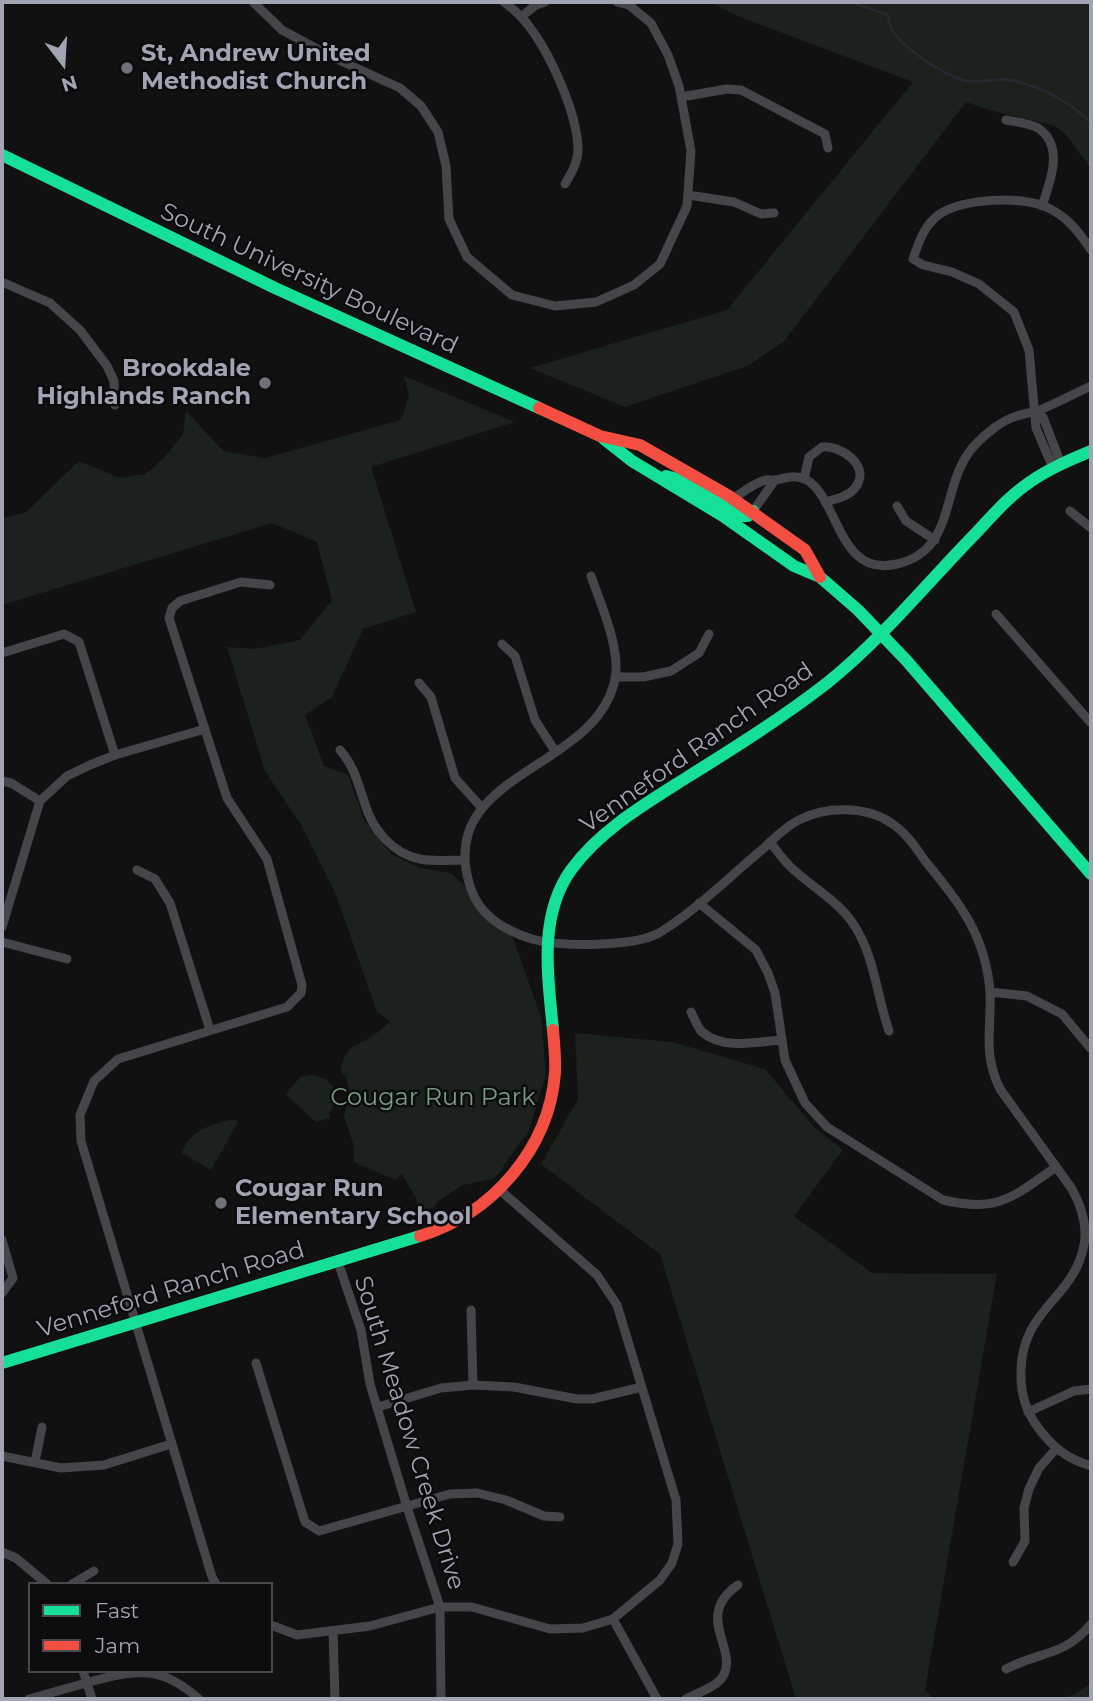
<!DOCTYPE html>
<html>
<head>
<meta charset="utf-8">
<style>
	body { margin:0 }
	#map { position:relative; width:1093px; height:1701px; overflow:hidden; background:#111; font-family:Montserrat,sans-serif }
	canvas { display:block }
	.frame { position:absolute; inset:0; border:4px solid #a1a5b3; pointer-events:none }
	.legend { position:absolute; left:28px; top:1582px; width:245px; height:91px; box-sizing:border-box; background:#0c0b0d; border:2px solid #48494f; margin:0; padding:9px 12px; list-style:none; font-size:21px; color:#a1a5b3 }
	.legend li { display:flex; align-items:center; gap:14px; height:35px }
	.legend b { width:35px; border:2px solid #48494f }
	.north { position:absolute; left:28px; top:28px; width:70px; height:70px; -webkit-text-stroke:5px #0c0b0d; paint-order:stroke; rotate:163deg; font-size:19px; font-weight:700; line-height:28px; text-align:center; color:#a1a5b3 }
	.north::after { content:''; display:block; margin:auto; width:24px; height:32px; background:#a1a5b3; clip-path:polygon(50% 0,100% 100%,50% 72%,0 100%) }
</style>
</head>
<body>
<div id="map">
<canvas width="1093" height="1701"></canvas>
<div class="frame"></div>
<ul class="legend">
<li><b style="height:9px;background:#16e098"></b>Fast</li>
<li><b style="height:9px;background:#f24e42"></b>Jam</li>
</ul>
<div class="north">N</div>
</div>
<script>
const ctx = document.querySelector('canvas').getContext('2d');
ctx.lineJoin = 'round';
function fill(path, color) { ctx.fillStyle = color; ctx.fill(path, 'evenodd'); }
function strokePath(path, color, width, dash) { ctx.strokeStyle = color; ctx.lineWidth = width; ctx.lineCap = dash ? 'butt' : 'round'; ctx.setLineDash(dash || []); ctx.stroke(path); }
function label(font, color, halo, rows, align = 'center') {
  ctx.font = font + ' Montserrat,sans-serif'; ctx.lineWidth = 5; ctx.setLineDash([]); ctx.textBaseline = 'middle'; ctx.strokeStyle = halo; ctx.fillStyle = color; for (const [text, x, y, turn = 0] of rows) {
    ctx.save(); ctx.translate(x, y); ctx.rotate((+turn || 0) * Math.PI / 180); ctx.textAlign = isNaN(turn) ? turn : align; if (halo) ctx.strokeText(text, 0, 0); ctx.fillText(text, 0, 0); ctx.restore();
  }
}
fill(new Path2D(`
	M710,2H1091V169L1066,134L1055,126L989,110L966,102L785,340L750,365L625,407L530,368L727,310L913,82L740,17Z
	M404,376L515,422L371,467L416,612L363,629L332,697L305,715L324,766L348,775L364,820L391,854L420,868L451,873L471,891L490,919L513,938L541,1017L546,1074L529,1130L499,1173L493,1179L463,1185L438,1201L434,1207L416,1215L417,1200L402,1174L395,1180L354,1162V1146L344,1116L350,1093L346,1077L340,1070C347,1044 353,1048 373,1036C379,1032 384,1026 390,1021L377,1012L336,895L301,825L265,771L227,647L255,649L300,640L332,600L317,542L272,523L2,605V518L25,513L79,461L120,478L145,474L164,458L183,434L186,411L223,451L265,458L401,420L409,396Z
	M575,1033L672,1042L765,1069L814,1127L843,1150L794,1216L872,1273L997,1274L925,1690L933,1699H796L660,1254L541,1164L578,1099Z
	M311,1075C333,1077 343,1095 329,1113L330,1118L316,1122L286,1095L300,1077Z
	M230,1120H236L238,1122L211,1170L182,1153C186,1134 211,1123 230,1120Z
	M1091,1684V1699H1065Z`), '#1b211c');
strokePath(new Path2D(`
	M851,2L888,15C889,20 889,26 892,30C903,48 947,78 968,81C982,83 997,78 1011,80C1042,87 1069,101 1091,123`), '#252a32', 2.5);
strokePath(new Path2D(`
	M253,2L282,30L330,56L400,88L421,106L438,132L446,166L449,219L467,257L512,295L555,306L596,302L634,285L660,264L687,206L691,151L679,86L668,55L651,23L629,5L617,2
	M504,2C511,7 518,13 524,20C548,48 577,111 578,149C578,162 571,174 565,184
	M522,16L536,5L545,2
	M681,97L727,89L741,90L825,134L828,148
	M1006,120C1016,122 1029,123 1038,128C1065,146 1050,182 1042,206
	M688,195L734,202L761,214L774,213
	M2,282L50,303L80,330L107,366L114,381L115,405
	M1035,412L1043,417L1061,464
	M1053,468L1036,428L1029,350L1014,312L979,284L952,272L923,265L913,259C919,241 926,220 945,211C972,198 1028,195 1054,211C1071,221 1080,234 1091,250
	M804,479L809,457L822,447C841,445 872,466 855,488C848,497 835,499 825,502
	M733,498C743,493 755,482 766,480C769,479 773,481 776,480C787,478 795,474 807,480C839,499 838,578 897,564C958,550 939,485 974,446C985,434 1002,420 1017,416C1024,413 1031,413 1038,411C1056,403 1074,394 1091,386
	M897,506L906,521L935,540
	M753,511L775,480
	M1070,511L1091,528
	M591,576C601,605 621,649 615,679C597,772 431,772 471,889C480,916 506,931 532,939C560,947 633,947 659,933C696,911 731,875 764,848C774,838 788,825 801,819C827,806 867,806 891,823C906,832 916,848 926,862C960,904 985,934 990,991C992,1028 982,1052 1000,1089L1072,1189C1081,1206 1088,1225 1084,1245C1074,1300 1019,1309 1021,1376C1021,1394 1026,1411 1037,1426C1051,1446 1067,1459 1091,1466
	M996,614L1091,723
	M502,644L515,656L535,720L555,751
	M2,653L64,634L79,642L115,755
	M615,677H643L671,671L699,653L709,634
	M419,683L431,697L455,778L481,807
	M340,750C354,766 358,783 365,804C372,829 393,854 420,859C434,862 450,860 464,860
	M2,781L11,783L40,801
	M770,842C778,852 785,863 795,871C814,888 837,901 852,922C875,955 876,994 889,1031
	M137,870L155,879L170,903L210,1030
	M699,903L756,950L768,973L775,993L785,1060L805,1103L827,1127L943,1200C998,1213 1013,1197 1056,1167
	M2,927L40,801L67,776L90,765L115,755L205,729
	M2,942L67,959
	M990,992L1027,996L1062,1014L1091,1049
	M691,1012C694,1018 698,1028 702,1032C723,1050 757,1042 781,1040
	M2,1240L13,1278L2,1293
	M338,1262L361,1330L370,1384L407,1507L440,1607L441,1699
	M471,1310L473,1385
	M256,1363L305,1522L319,1531L450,1494L477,1493L506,1500L544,1516L560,1517
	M378,1407L441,1388L473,1385L514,1387L577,1399H592L642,1387
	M1028,1412L1074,1391L1091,1389
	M2,1456L61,1468L104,1465L171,1444
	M35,1462L42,1427
	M2,1552L16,1558L47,1584
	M1013,1562L1025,1541L1024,1508L1029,1489L1039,1468L1056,1449
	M72,1584L94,1571
	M216,1584L212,1577L81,1141L80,1115L94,1081L118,1059L287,1007L301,993L302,985L267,859L227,798L169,618L172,608L180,601L241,582L270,585
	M613,1619L657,1699
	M271,1625L297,1635L370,1626L440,1607H472L550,1629L583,1628L613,1619L660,1580L672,1563L678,1544L676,1500L617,1305L597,1275L501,1191
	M333,1631L335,1699
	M1006,1669C1040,1651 1064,1657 1091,1624
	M83,1671L92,1699
	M29,1699C51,1693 72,1687 93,1681C139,1669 162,1666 199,1699
	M686,1699C697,1693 717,1687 723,1676C739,1649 693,1616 738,1585`), '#45464a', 9);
strokePath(new Path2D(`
	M2,155L275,288L539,408
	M604,439L632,461L723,516L794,566L820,577L858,610L906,660L1091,874
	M666,476L685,481L741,516H748L753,511
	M553,1030C548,977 538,916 571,870C600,830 645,804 686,778C734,748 782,718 827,683C882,639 927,583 976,533C993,515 1009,496 1030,482C1048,469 1070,460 1091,451
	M2,1363L420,1236`), '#16e098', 12);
strokePath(new Path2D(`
	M539,408L600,436L640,445L729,496L805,550L820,577
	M420,1236C492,1214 549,1149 555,1073C556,1059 554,1044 553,1030`), '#f24e42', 12);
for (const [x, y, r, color] of [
	[127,68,7,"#6f717a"],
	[265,383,7,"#6f717a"],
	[221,1203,7,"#6f717a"]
]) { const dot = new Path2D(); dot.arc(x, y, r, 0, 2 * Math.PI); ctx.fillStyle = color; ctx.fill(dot); strokePath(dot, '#0c0b0d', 2.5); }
label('bold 24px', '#a1a5b3', '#0c0b0d', [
	["St, Andrew United",141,54],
	["Methodist Church",141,82],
	["Brookdale",251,369,"right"],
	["Highlands Ranch",251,397,"right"],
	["Cougar Run",235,1189],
	["Elementary School",235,1217]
], 'left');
label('24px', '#a1a5b3', '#0c0b0d', [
	["South University Boulevard",309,279,25],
	["Venneford Ranch Road",697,748,-35],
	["Venneford Ranch Road",171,1290,-17],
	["South Meadow Creek Drive",409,1433,73]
]);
label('24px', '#789e7e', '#0c0b0d', [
	["Cougar Run Park",433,1098]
]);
</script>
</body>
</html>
